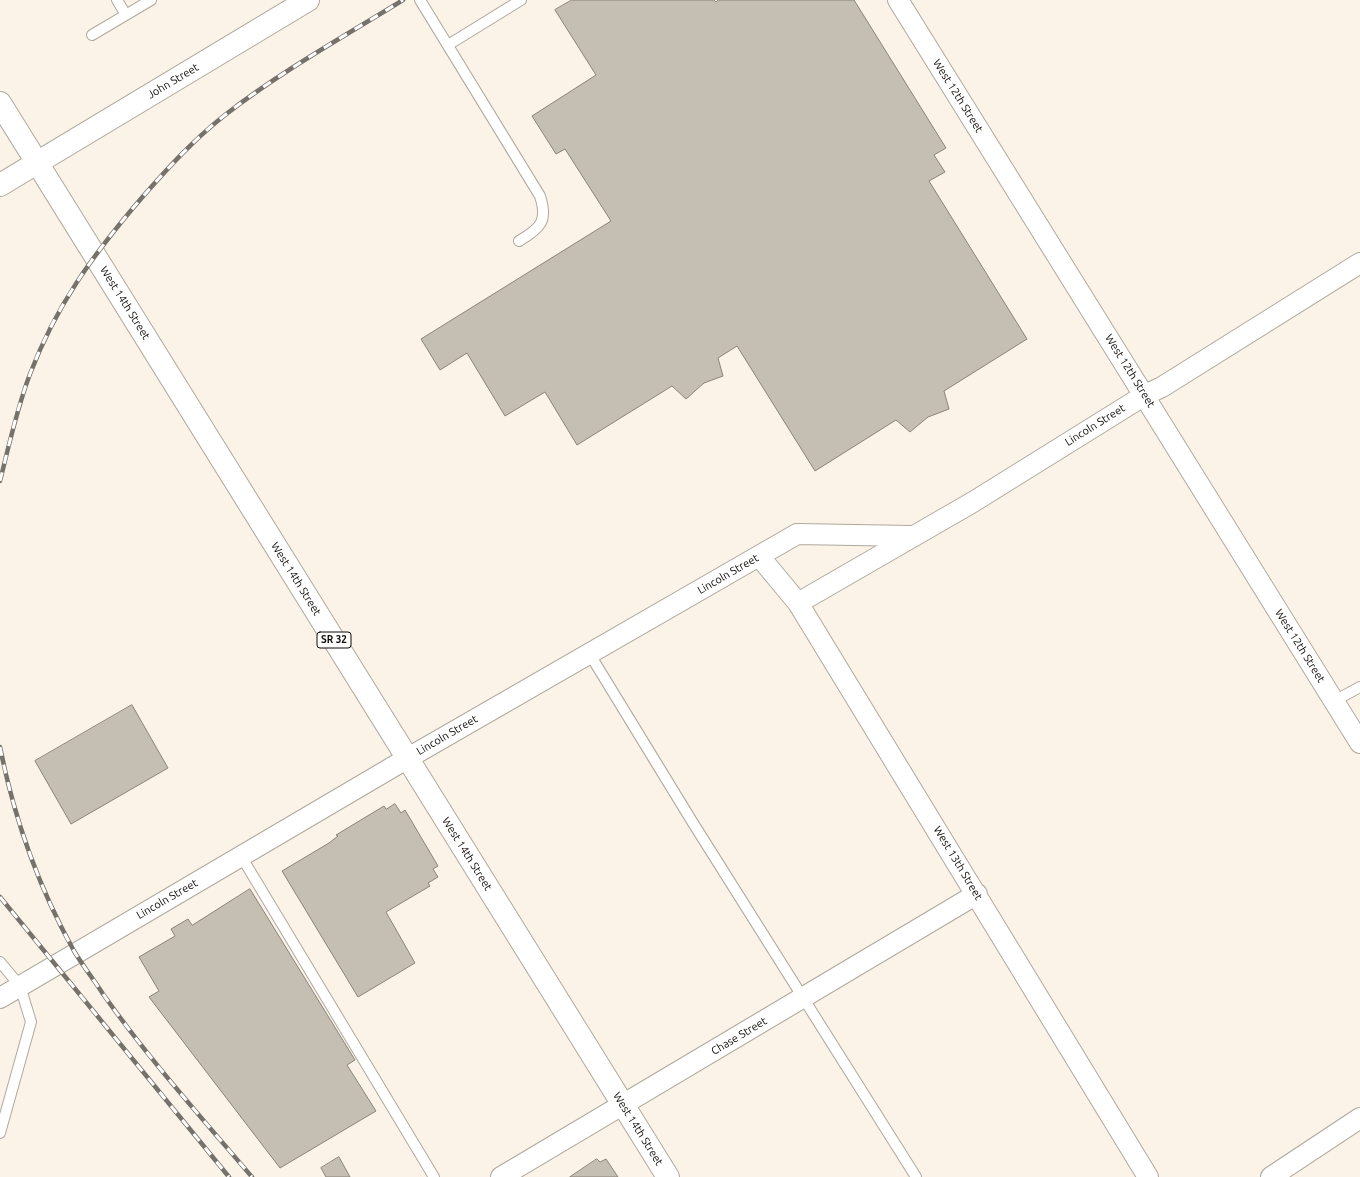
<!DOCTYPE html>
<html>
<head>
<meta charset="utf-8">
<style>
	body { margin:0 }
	canvas { display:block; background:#fbf3e7 }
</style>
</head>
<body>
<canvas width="1360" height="1177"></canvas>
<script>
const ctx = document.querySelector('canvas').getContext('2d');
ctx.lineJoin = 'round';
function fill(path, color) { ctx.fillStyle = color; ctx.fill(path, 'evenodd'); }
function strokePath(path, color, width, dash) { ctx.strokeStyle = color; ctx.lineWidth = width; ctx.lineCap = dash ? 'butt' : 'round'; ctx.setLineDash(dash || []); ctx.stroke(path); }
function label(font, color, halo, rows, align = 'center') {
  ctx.font = font + ' Ubuntu,sans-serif'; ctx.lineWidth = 3; ctx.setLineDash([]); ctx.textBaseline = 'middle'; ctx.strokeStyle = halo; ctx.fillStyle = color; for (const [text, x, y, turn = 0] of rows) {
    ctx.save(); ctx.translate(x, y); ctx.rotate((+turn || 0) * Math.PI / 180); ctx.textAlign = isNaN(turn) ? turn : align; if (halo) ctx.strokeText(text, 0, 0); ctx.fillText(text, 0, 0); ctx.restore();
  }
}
const building = new Path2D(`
	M572,0H714L716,2L718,0H854L946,148L934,155L945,172L929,181L1027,339L944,391L949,409L928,417L910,432L896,420L815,471L737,346L718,358L723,376L704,383L686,399L672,386L577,445L545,392L505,416L467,353L440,370L421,339L611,221L565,149L556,154L532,116L596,75L555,10Z
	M132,705L168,768L71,824L35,761Z
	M395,804L401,813L405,810L438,866L433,869L438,877L428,883L430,886L386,912L415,963L358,997L282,871L329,843L338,836L336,835L384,806L386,809Z
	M250,889L355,1060L347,1065L376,1111L280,1168L149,997L159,991L139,957L175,936L171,929L188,919L192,925Z
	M339,1157L350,1177H326L321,1168Z
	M597,1159L600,1162L606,1159L618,1177H570Z`);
fill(building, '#c5beb2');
strokePath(building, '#8a8378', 1);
const service = new Path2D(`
	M117,0L126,15
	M420,0L540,196C548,221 541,228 519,241
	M92,35L151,0
	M448,45L521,0
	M589,653L693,823L916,1177
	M1334,701L1360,687
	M241,856L434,1177
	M0,962L20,986L31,1022L0,1133`);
const minor = new Path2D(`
	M898,0L1360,743
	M759,556L798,603L1148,1177
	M798,603L973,502L1145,395L1162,387L1360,263
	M0,998L408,758L797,534L912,536
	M501,1177L977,894
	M1271,1177L1360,1118`);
const tertiary = new Path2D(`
	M0,185L308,0`);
const primary = new Path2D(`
	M0,103L668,1177`);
strokePath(service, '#afa89c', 12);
strokePath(minor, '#afa89c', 22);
strokePath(tertiary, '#afa89c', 24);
strokePath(primary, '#afa89c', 24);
strokePath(service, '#fff', 10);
strokePath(minor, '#fff', 20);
strokePath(tertiary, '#fff', 22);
strokePath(primary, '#fff', 22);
const rail = new Path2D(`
	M0,481C9,445 17,408 30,374C56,306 92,256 139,201C166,170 192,141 225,115C280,72 343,37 403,0
	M0,747C14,818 39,888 74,951C83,966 94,980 103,994C148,1058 201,1117 252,1177
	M0,897L229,1177`);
strokePath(rail, '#76716a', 4.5);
strokePath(rail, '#fff', 3, [9]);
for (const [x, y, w] of [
	[334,640,34]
]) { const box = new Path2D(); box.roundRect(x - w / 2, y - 8, w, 16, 3); ctx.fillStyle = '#fff'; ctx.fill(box); strokePath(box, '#0e0b08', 1); }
label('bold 10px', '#0e0b08', null, [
	["SR 32",334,640]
]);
label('11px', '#0e0b08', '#fff', [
	["John Street",173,81,-31],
	["West 12th Street",958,96,58],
	["West 14th Street",125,303,58],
	["West 12th Street",1130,371,58],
	["Lincoln Street",1095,425,-32],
	["Lincoln Street",728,574,-30],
	["West 14th Street",296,579,58],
	["West 12th Street",1300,646,58],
	["Lincoln Street",447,735,-30],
	["West 14th Street",467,854,58],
	["West 13th Street",958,863,59],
	["Lincoln Street",167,899,-30],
	["Chase Street",739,1036,-31],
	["West 14th Street",638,1129,58]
]);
</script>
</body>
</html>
